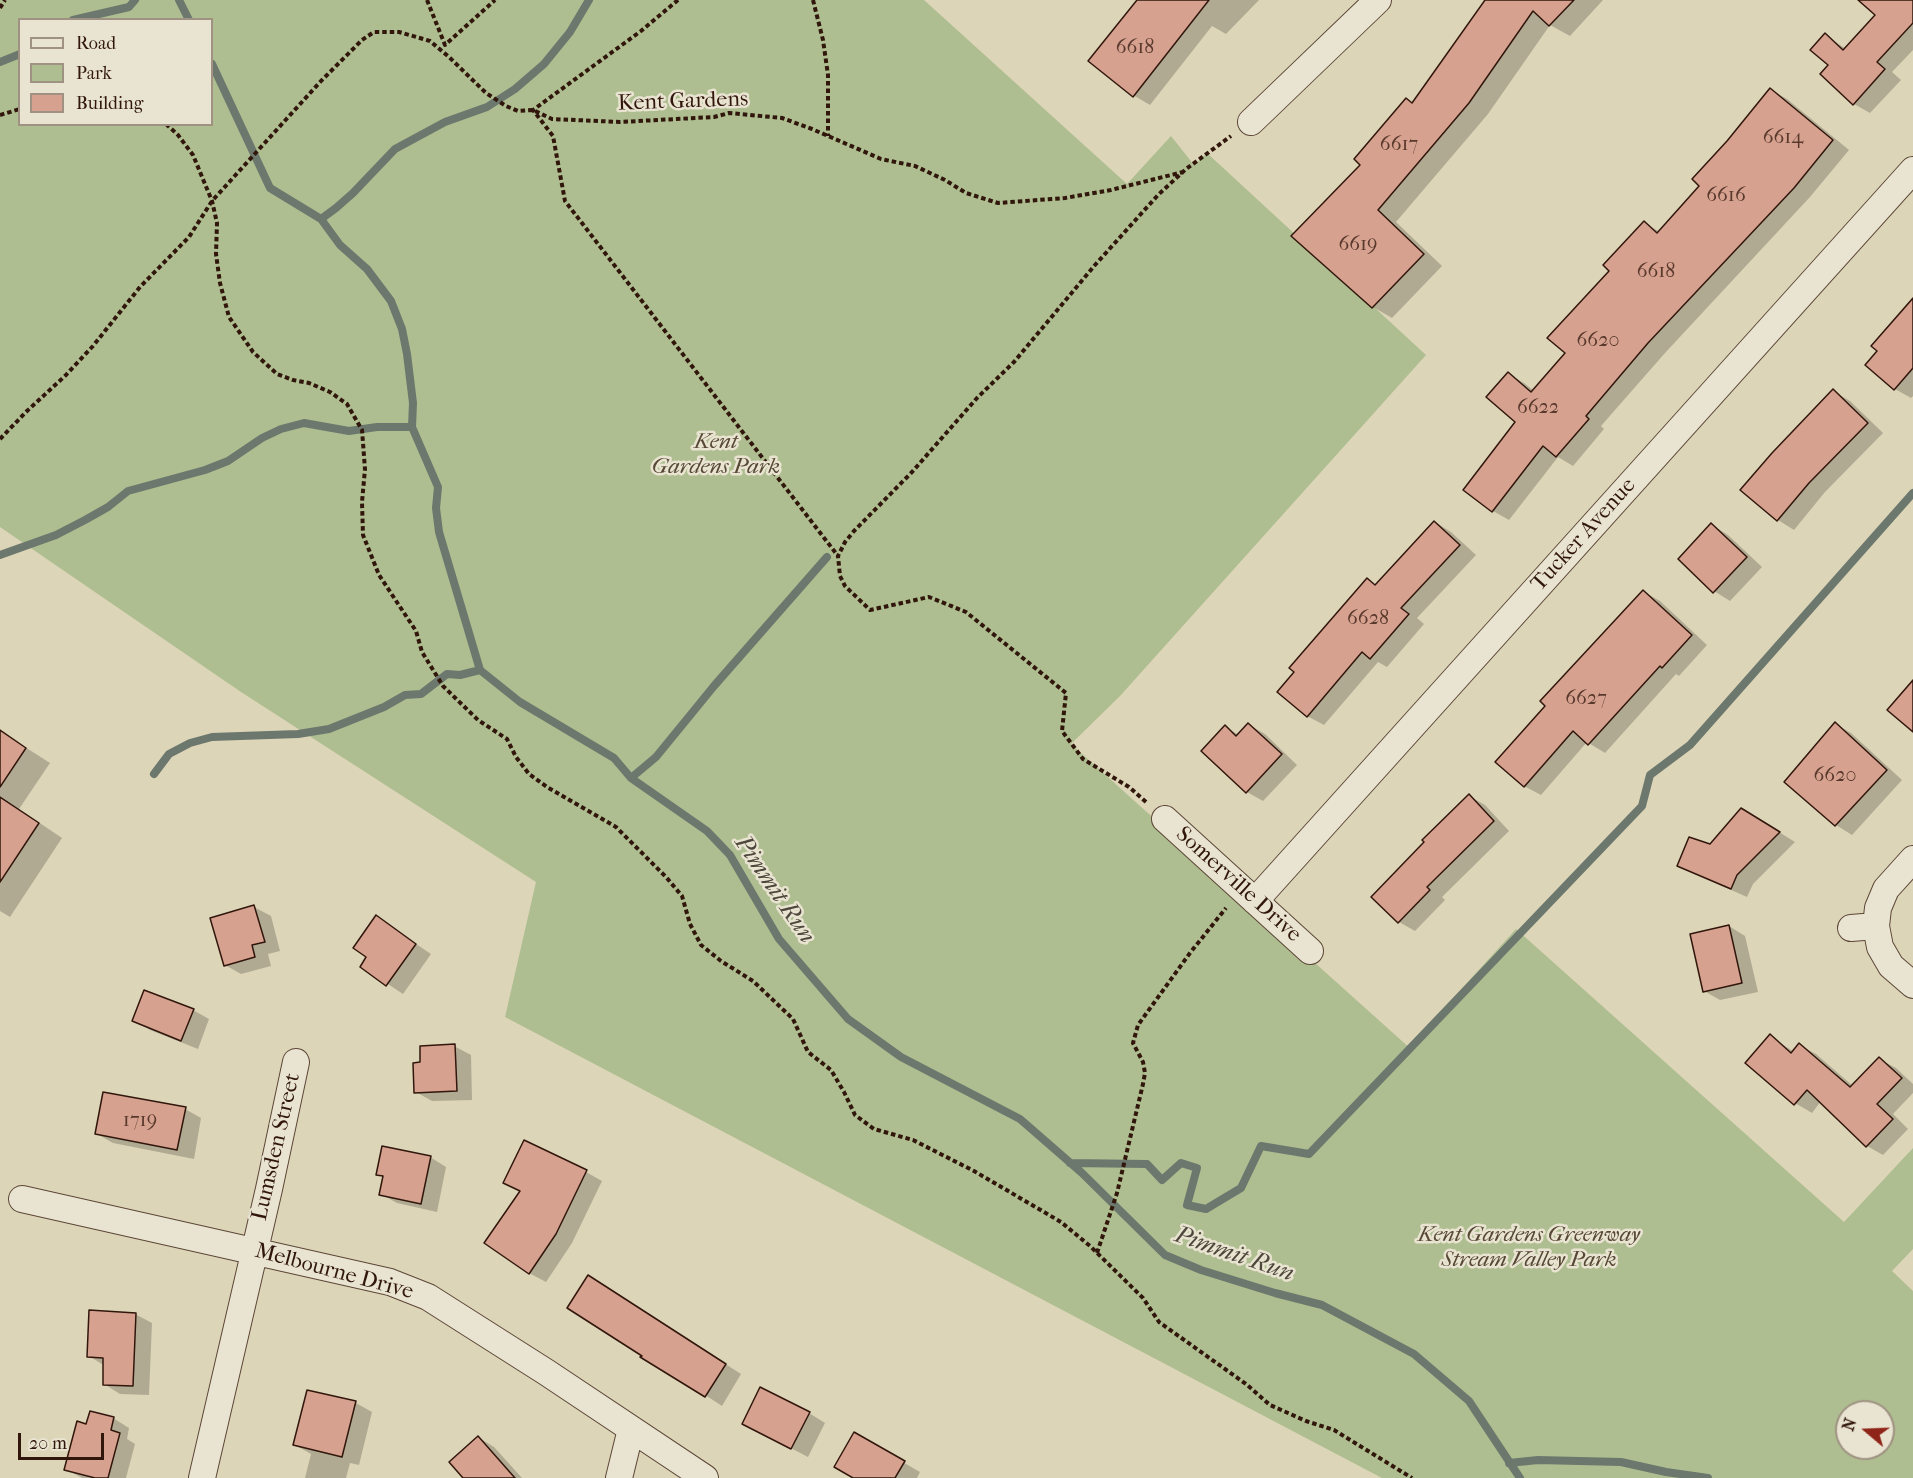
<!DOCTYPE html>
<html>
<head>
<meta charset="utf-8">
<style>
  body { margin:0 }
  #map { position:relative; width:1913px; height:1478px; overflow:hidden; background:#ddd5b8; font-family:"IM FELL French Canon",serif }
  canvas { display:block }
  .legend { position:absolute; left:18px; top:18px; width:195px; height:108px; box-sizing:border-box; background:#e9e4d1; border:2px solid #9f9282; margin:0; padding:8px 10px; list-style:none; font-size:18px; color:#31160c }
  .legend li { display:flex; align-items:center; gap:12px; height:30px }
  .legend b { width:30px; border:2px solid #9f9282 }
  .north { position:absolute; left:1835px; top:1400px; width:60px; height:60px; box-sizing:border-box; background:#e9e4d1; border:2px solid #9f9282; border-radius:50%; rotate:289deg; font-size:16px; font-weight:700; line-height:24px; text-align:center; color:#31160c }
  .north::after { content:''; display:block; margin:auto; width:21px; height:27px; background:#8f2418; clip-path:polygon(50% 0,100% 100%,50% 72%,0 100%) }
  .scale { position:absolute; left:18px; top:1433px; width:86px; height:27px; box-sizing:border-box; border:3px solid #31160c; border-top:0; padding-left:8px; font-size:18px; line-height:21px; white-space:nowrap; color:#31160c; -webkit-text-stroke:4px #e9e4d1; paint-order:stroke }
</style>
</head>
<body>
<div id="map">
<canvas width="1913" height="1478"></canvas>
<ul class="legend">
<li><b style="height:8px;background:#e9e4d1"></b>Road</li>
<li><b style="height:16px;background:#aebe90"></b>Park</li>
<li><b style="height:16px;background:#d6a28f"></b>Building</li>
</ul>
<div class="north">N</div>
<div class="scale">20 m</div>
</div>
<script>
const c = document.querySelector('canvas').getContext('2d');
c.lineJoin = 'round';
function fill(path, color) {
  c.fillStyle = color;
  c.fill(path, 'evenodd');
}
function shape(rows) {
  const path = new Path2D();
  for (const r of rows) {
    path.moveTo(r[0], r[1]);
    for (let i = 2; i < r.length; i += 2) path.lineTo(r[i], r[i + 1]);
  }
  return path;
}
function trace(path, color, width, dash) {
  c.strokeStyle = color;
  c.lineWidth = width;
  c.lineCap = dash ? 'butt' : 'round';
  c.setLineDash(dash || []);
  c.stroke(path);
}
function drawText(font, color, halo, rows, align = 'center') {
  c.font = font + ' "IM FELL French Canon",serif';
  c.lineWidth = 5;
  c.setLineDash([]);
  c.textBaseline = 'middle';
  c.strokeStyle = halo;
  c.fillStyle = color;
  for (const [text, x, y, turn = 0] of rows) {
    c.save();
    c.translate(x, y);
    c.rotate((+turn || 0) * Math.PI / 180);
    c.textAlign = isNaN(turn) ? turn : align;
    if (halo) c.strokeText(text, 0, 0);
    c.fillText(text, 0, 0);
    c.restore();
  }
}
fill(shape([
  [0,0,924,0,1127,184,1171,136,1194,165,1207,153,1426,355,1120,696,1071,744,1412,1050,1455,996,1516,929,1844,1222,1913,1148,1913,1249,1892,1271,1913,1291,1913,1478,1382,1478,505,1017,536,882,241,692,0,527],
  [20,20,212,20,212,124,20,124],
  [1847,1412,1883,1412,1883,1448,1847,1448]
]), '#aebe90');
fill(shape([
  [1160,0,1259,0,1226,34,1212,26,1150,105,1133,95],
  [1510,0,1603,0,1570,36,1550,25,1488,114,1396,222,1442,266,1392,318,1373,307,1363,165,1413,104],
  [1860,0,1913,0,1913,50,1892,72,1901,80,1870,113,1854,104,1830,65,1825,35,1846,49,1877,15],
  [1771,90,1787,99,1849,150,1810,197,1665,353,1601,426,1604,429,1573,466,1558,457,1509,520,1493,511,1465,490,1517,422,1508,374,1524,383,1534,391,1567,353,1611,271,1644,223,1660,232,1701,186,1728,142],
  [1913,300,1913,396,1911,398,1895,389,1879,351],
  [1833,391,1850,401,1883,433,1825,492,1794,530,1778,520,1742,490],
  [1435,522,1451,532,1476,555,1417,618,1424,624,1387,667,1378,662,1324,725,1307,716,1367,580,1377,586],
  [1712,525,1728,535,1762,567,1730,601,1714,591],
  [1644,592,1660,601,1707,645,1679,676,1676,674,1605,753,1587,742,1541,795,1524,786],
  [1835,724,1851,733,1902,780,1852,835,1836,825],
  [1249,725,1265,734,1297,765,1263,801,1247,792,1225,727,1239,735],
  [0,731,50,763,19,809,62,838,10,917,0,911],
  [1469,796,1485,805,1509,831,1442,897,1445,900,1415,931,1399,922,1373,897],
  [1758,819,1795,842,1753,884,1747,897,1695,874,1678,865],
  [254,907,271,916,280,951,268,954,271,966,241,974,225,965],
  [376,917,431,954,403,994,362,967,368,957],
  [1729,926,1745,936,1758,992,1720,1000,1704,991],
  [193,1010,209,1019,198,1049,150,1030,134,1020],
  [1770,1036,1794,1052,1799,1045,1816,1054,1853,1086,1879,1059,1896,1068,1913,1084,1913,1093,1893,1114,1908,1129,1883,1155,1867,1146,1821,1101,1812,1113,1795,1103],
  [454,1046,471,1055,472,1100,432,1101,416,1092],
  [185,1109,201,1118,194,1159,113,1143,97,1134],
  [430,1157,446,1167,437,1212,397,1203,381,1194,384,1178,378,1174],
  [586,1172,602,1181,572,1243,546,1282,529,1273,521,1192,505,1183],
  [604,1286,741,1374,722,1406,644,1355],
  [135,1314,152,1323,149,1395,120,1394,104,1384,105,1366,89,1356],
  [308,1391,356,1403,372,1412,359,1465,350,1463,346,1478,305,1478,311,1454,295,1445],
  [809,1413,825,1423,808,1457,760,1432],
  [113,1418,129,1428,127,1439,135,1444,126,1478,82,1478,66,1469,87,1426],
  [854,1434,920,1472,917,1478,855,1478],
  [478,1437,494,1447,522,1478,465,1478]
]), '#0003');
trace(shape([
  [179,0,189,20],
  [73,20,129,7,135,0],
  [0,62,20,54],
  [212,64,270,188,321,219,340,245,367,269,391,301,402,329,407,354,413,403,412,427,438,487,436,508,439,532,480,670,520,702,614,758,631,778,707,831,730,855,779,939,848,1019,901,1057,1020,1119,1082,1173,1165,1255,1201,1270,1275,1293,1322,1305,1414,1354,1469,1401,1520,1478],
  [321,219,336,208,353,193,395,149,445,122,487,107,515,89,544,64,570,32,589,0],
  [0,555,56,535,85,520,108,507,128,491,205,470,228,461,262,438,281,429,304,423,349,431,377,427,412,427],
  [154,774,169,754,190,743,212,737,298,734,329,729,384,707,405,695,421,694,447,674,460,675,480,670],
  [631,778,656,757,714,686,827,557],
  [1070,1163,1147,1164,1162,1180,1181,1163,1197,1168,1187,1205,1206,1209,1241,1188,1261,1146,1309,1154,1642,806,1650,775,1690,745,1913,493],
  [1509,1463,1538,1460,1621,1462,1666,1472,1708,1478]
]), '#6c786d', 8);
const building = shape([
  [1137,0,1209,0,1133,97,1088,61,1137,0],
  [1485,0,1574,0,1549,26,1533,11,1469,103,1378,210,1424,254,1372,308,1291,236,1360,165,1354,159,1406,98,1412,103,1485,0],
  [1858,0,1913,0,1913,23,1877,62,1885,69,1853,105,1820,74,1828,65,1810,50,1825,33,1843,50,1875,15,1858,0],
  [1770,88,1833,140,1794,188,1648,343,1586,416,1589,419,1556,457,1543,446,1492,512,1463,490,1515,422,1486,397,1508,372,1531,392,1565,353,1547,338,1609,271,1603,265,1644,221,1657,233,1699,186,1692,179,1727,141,1770,88],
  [1913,298,1913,368,1894,390,1865,365,1877,351,1871,346,1913,298],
  [1833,389,1868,423,1809,483,1777,521,1740,490,1772,453,1833,389],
  [1434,521,1460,545,1401,608,1409,614,1370,659,1362,652,1307,717,1277,692,1294,672,1289,668,1367,578,1375,585,1434,521],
  [1711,523,1747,557,1713,593,1678,559,1711,523],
  [1643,590,1692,635,1662,668,1660,666,1588,745,1573,731,1524,787,1495,762,1545,706,1540,701,1643,590],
  [1913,680,1913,732,1887,710,1913,680],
  [1835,722,1887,770,1835,826,1784,782,1835,722],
  [1248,723,1282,754,1246,793,1201,751,1225,725,1236,736,1248,723],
  [0,730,26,748,0,787,0,730],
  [1469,794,1494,821,1427,887,1430,890,1398,923,1371,897,1424,842,1422,840,1469,794],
  [0,797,39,823,0,882,0,797],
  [1741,808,1780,832,1737,875,1731,889,1677,866,1689,837,1710,844,1741,808],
  [254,905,265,942,252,945,255,957,224,966,210,918,254,905],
  [376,915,416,944,386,986,360,967,366,957,353,948,376,915],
  [1729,925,1742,983,1703,992,1690,934,1729,925],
  [144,990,194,1009,181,1041,132,1021,144,990],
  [1770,1034,1791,1053,1799,1043,1850,1087,1879,1057,1902,1078,1877,1104,1893,1119,1866,1147,1807,1090,1794,1105,1745,1063,1770,1034],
  [455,1044,457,1091,414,1093,413,1063,420,1062,420,1046,455,1044],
  [103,1092,186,1107,177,1150,95,1134,103,1092],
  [524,1140,587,1170,556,1234,529,1274,484,1243,520,1191,503,1183,524,1140],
  [382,1146,431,1156,421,1204,379,1195,383,1176,376,1175,382,1146],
  [588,1275,726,1364,705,1397,640,1357,642,1356,567,1308,588,1275],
  [89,1310,136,1313,133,1386,103,1385,103,1358,87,1357,89,1310],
  [760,1387,810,1412,791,1449,742,1424,760,1387],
  [307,1390,356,1401,342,1457,293,1445,307,1390],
  [90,1411,114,1417,111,1430,120,1433,108,1478,95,1478,64,1470,77,1421,86,1424,90,1411],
  [854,1432,905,1461,895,1478,853,1478,834,1467,854,1432],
  [478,1436,515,1478,463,1478,449,1462,478,1436]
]);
fill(building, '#d6a28f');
trace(building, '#31160c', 1.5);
const street = shape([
  [1251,122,1378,0],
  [1165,819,1310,951],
  [1913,859,1886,889,1878,908,1876,926,1880,947,1891,966,1913,985],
  [1255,901,1913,170],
  [1851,928,1876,926],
  [22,1199,390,1282,428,1297,546,1372,705,1478],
  [202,1478,269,1189,296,1062],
  [619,1478,631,1429]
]);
trace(street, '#5c4637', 28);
trace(shape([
  [427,0,445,45,495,0],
  [678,0,641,31,533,110,553,136,565,201,838,556],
  [813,0,823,40,828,75,828,136],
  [0,8,5,0],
  [0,115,20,109],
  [166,124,178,135,193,155,212,201,217,223,216,254,220,283,229,317,253,352,277,374,293,380,309,383,330,392,347,404,362,430,365,469,362,502,363,535,379,575,416,631,422,652,443,686,478,720,507,739,516,757,529,774,547,787,616,827,666,877,682,896,690,924,701,945,721,961,753,981,793,1019,808,1052,831,1070,844,1092,855,1115,874,1129,913,1140,974,1171,1061,1222,1090,1246,1143,1298,1159,1322,1246,1384,1270,1405,1306,1421,1334,1430,1412,1478],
  [0,439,27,411,66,375,93,346,140,287,189,237,212,201,321,81,362,40,374,32,399,32,430,41,449,57,486,93,506,106,518,111,533,110,552,119,620,122,714,117,729,113,782,118,812,129,881,159,915,166,945,180,966,193,998,203,1065,198,1111,190,1183,172],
  [1146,802,1129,787,1083,759,1062,731,1066,693,966,612,929,597,870,610,845,586,840,576,838,556,845,542,854,531,912,472,977,398,1014,362,1095,265,1158,195,1186,169,1231,136],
  [1097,1253,1117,1193,1143,1084,1145,1073,1143,1062,1133,1043,1138,1025,1190,953,1226,908]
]), '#31160c', 4, [4.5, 3]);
trace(street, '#e9e4d1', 26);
drawText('20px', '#5a392d', null, [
  ["6618",1135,48],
  ["6614",1783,138],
  ["6617",1399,145],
  ["6616",1726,196],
  ["6619",1358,245],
  ["6618",1656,272],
  ["6620",1598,341],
  ["6622",1538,408],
  ["6628",1368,619],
  ["6627",1586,699],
  ["6620",1835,776],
  ["1719",140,1121]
]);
drawText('22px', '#31160c', '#e9e4d1', [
  ["Kent Gardens",683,102,-2],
  ["Tucker Avenue",1584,535,-48],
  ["Somerville Drive",1238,885,42],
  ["Lumsden Street",277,1147,-77],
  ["Melbourne Drive",334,1272,15]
]);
drawText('italic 22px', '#564834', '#e9e4d1', [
  ["Kent",716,443],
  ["Gardens Park",716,468],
  ["Kent Gardens Greenway",1529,1236],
  ["Stream Valley Park",1529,1261]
]);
drawText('italic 24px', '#4e473c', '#e9e4d1', [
  ["Pimmit Run",774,890,56],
  ["Pimmit Run",1234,1255,19]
]);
</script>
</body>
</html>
